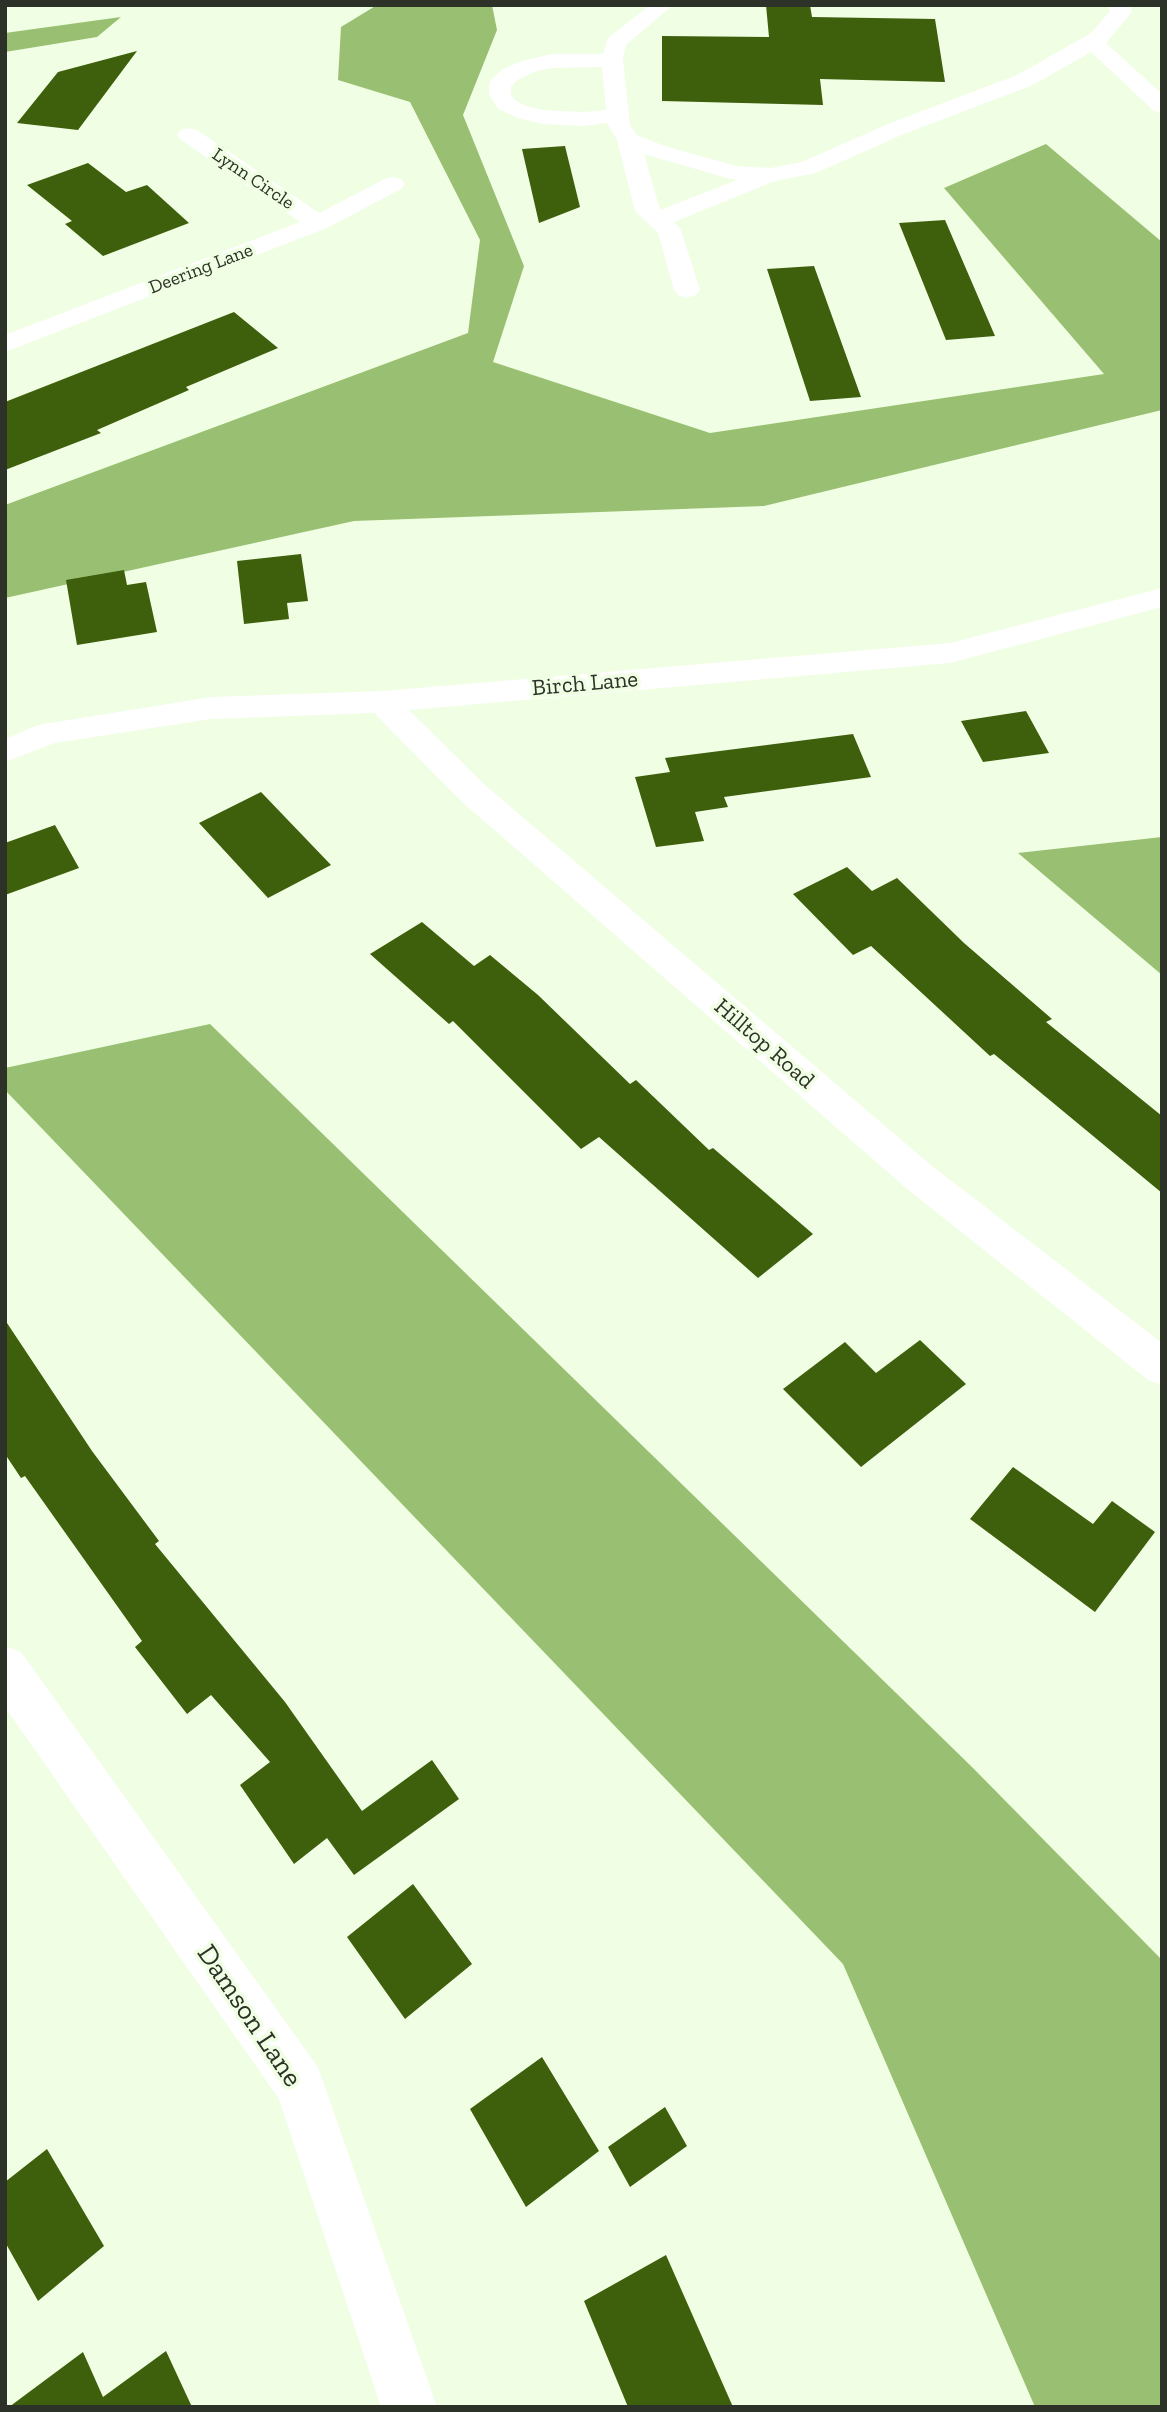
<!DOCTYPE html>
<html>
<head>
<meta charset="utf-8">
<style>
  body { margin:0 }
  #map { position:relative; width:1167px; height:2412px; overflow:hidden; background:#f0fee3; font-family:"Zilla Slab",serif }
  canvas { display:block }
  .frame { position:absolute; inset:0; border:7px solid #2c3227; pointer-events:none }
</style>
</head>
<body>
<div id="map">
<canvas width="1167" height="2412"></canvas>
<div class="frame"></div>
</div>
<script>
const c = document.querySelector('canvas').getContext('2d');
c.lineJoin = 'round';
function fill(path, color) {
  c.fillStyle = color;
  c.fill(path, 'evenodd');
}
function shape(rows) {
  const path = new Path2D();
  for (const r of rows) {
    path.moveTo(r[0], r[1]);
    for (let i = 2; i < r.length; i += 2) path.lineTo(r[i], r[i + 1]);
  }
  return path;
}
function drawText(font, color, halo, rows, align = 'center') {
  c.font = font + ' "Zilla Slab",serif';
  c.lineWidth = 7;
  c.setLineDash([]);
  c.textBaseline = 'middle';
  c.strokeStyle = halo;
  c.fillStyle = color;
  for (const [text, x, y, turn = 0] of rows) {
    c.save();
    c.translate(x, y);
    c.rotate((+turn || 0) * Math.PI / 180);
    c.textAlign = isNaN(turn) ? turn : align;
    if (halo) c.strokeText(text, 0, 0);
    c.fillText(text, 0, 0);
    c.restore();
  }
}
fill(shape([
  [377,5,492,5,497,30,463,115,524,266,493,362,710,433,1104,374,944,188,1046,144,1162,242,1162,410,764,506,354,521,5,598,5,505,468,333,480,240,410,102,338,80,341,27],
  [121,17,97,37,5,52,5,33],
  [1162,837,1162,975,1018,853],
  [210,1024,973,1768,1162,1960,1162,2407,1035,2407,843,1964,5,1090,5,1068]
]), '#99c072');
fill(shape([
  [766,5,810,5,812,17,935,19,945,82,820,79,823,105,662,101,662,36,769,37],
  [137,51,78,130,17,123,58,72],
  [565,146,580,207,539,223,522,149],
  [88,163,126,192,147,185,189,223,103,256,65,224,72,221,27,185],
  [945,220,995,336,946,340,899,223],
  [814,266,861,397,810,401,767,269],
  [234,312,278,348,186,387,189,390,97,430,101,433,5,470,5,402],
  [301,554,308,601,287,603,289,619,244,624,237,561],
  [124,570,127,585,146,582,157,632,77,645,66,580],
  [1026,711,1049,753,983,762,961,721],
  [853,734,871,777,724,797,728,807,695,812,704,841,656,847,635,777,670,772,665,758],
  [261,792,331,865,268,898,199,823],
  [55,825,79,868,5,895,5,843],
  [847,867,872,891,897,878,964,943,1052,1019,1046,1022,1162,1116,1162,1193,994,1054,990,1056,871,946,853,955,793,894],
  [422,922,474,966,490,955,538,995,630,1084,636,1080,709,1150,713,1148,813,1234,758,1278,599,1137,581,1149,453,1021,449,1024,370,954],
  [5,1320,92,1451,159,1541,155,1544,285,1702,362,1811,432,1760,459,1799,354,1875,327,1838,294,1864,240,1785,270,1762,211,1695,187,1714,135,1647,142,1641,25,1476,21,1478,5,1454],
  [920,1340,966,1384,861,1467,783,1389,845,1342,876,1373],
  [1013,1467,1093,1524,1112,1501,1155,1532,1095,1612,970,1519],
  [413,1884,472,1964,405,2019,347,1937],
  [542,2057,599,2151,526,2207,470,2109],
  [665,2107,687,2146,630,2187,608,2147],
  [47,2149,104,2246,38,2301,5,2242,5,2182],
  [666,2255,733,2407,628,2407,584,2301],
  [166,2351,192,2407,9,2407,83,2352,103,2397]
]), '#3e5f0c');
fill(shape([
  [650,5,673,5,626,45,623,60,630,125,637,135,665,146,736,166,771,168,802,162,888,124,1017,75,1091,33,1110,11,1108,5,1130,5,1132,12,1106,43,1162,94,1162,113,1154,111,1091,52,1033,85,904,134,816,173,775,181,674,222,681,230,700,290,696,295,687,298,678,295,674,290,658,233,635,211,617,140,607,123,583,126,543,124,518,118,498,109,489,94,489,84,492,79,503,69,522,61,552,54,603,54,608,38,650,5],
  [602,67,606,110,583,112,543,110,526,106,515,100,511,94,511,86,519,79,537,71,552,68,602,67],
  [644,154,727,178,737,180,660,210,644,154],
  [189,128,197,130,319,213,385,179,393,177,401,179,405,184,401,189,327,228,5,352,5,335,300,222,181,140,177,135,181,130,189,128],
  [1162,588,1162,607,950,663,409,710,485,785,932,1166,1162,1343,1162,1385,1148,1380,906,1188,461,801,374,713,211,719,55,743,5,762,5,739,38,725,211,697,382,691,950,643,1162,588],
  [5,1646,21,1652,318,2067,437,2407,381,2407,279,2099,5,1707,5,1646]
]), '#fff');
drawText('19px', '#2c3227', '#f0fee3', [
  ["Lynn Circle",253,179,34],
  ["Deering Lane",201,269,-21]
]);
drawText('23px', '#2c3227', '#f0fee3', [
  ["Birch Lane",585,684,-5],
  ["Hilltop Road",764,1044,41]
]);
drawText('28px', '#2c3227', '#f0fee3', [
  ["Damson Lane",249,2016,56]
]);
</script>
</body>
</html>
